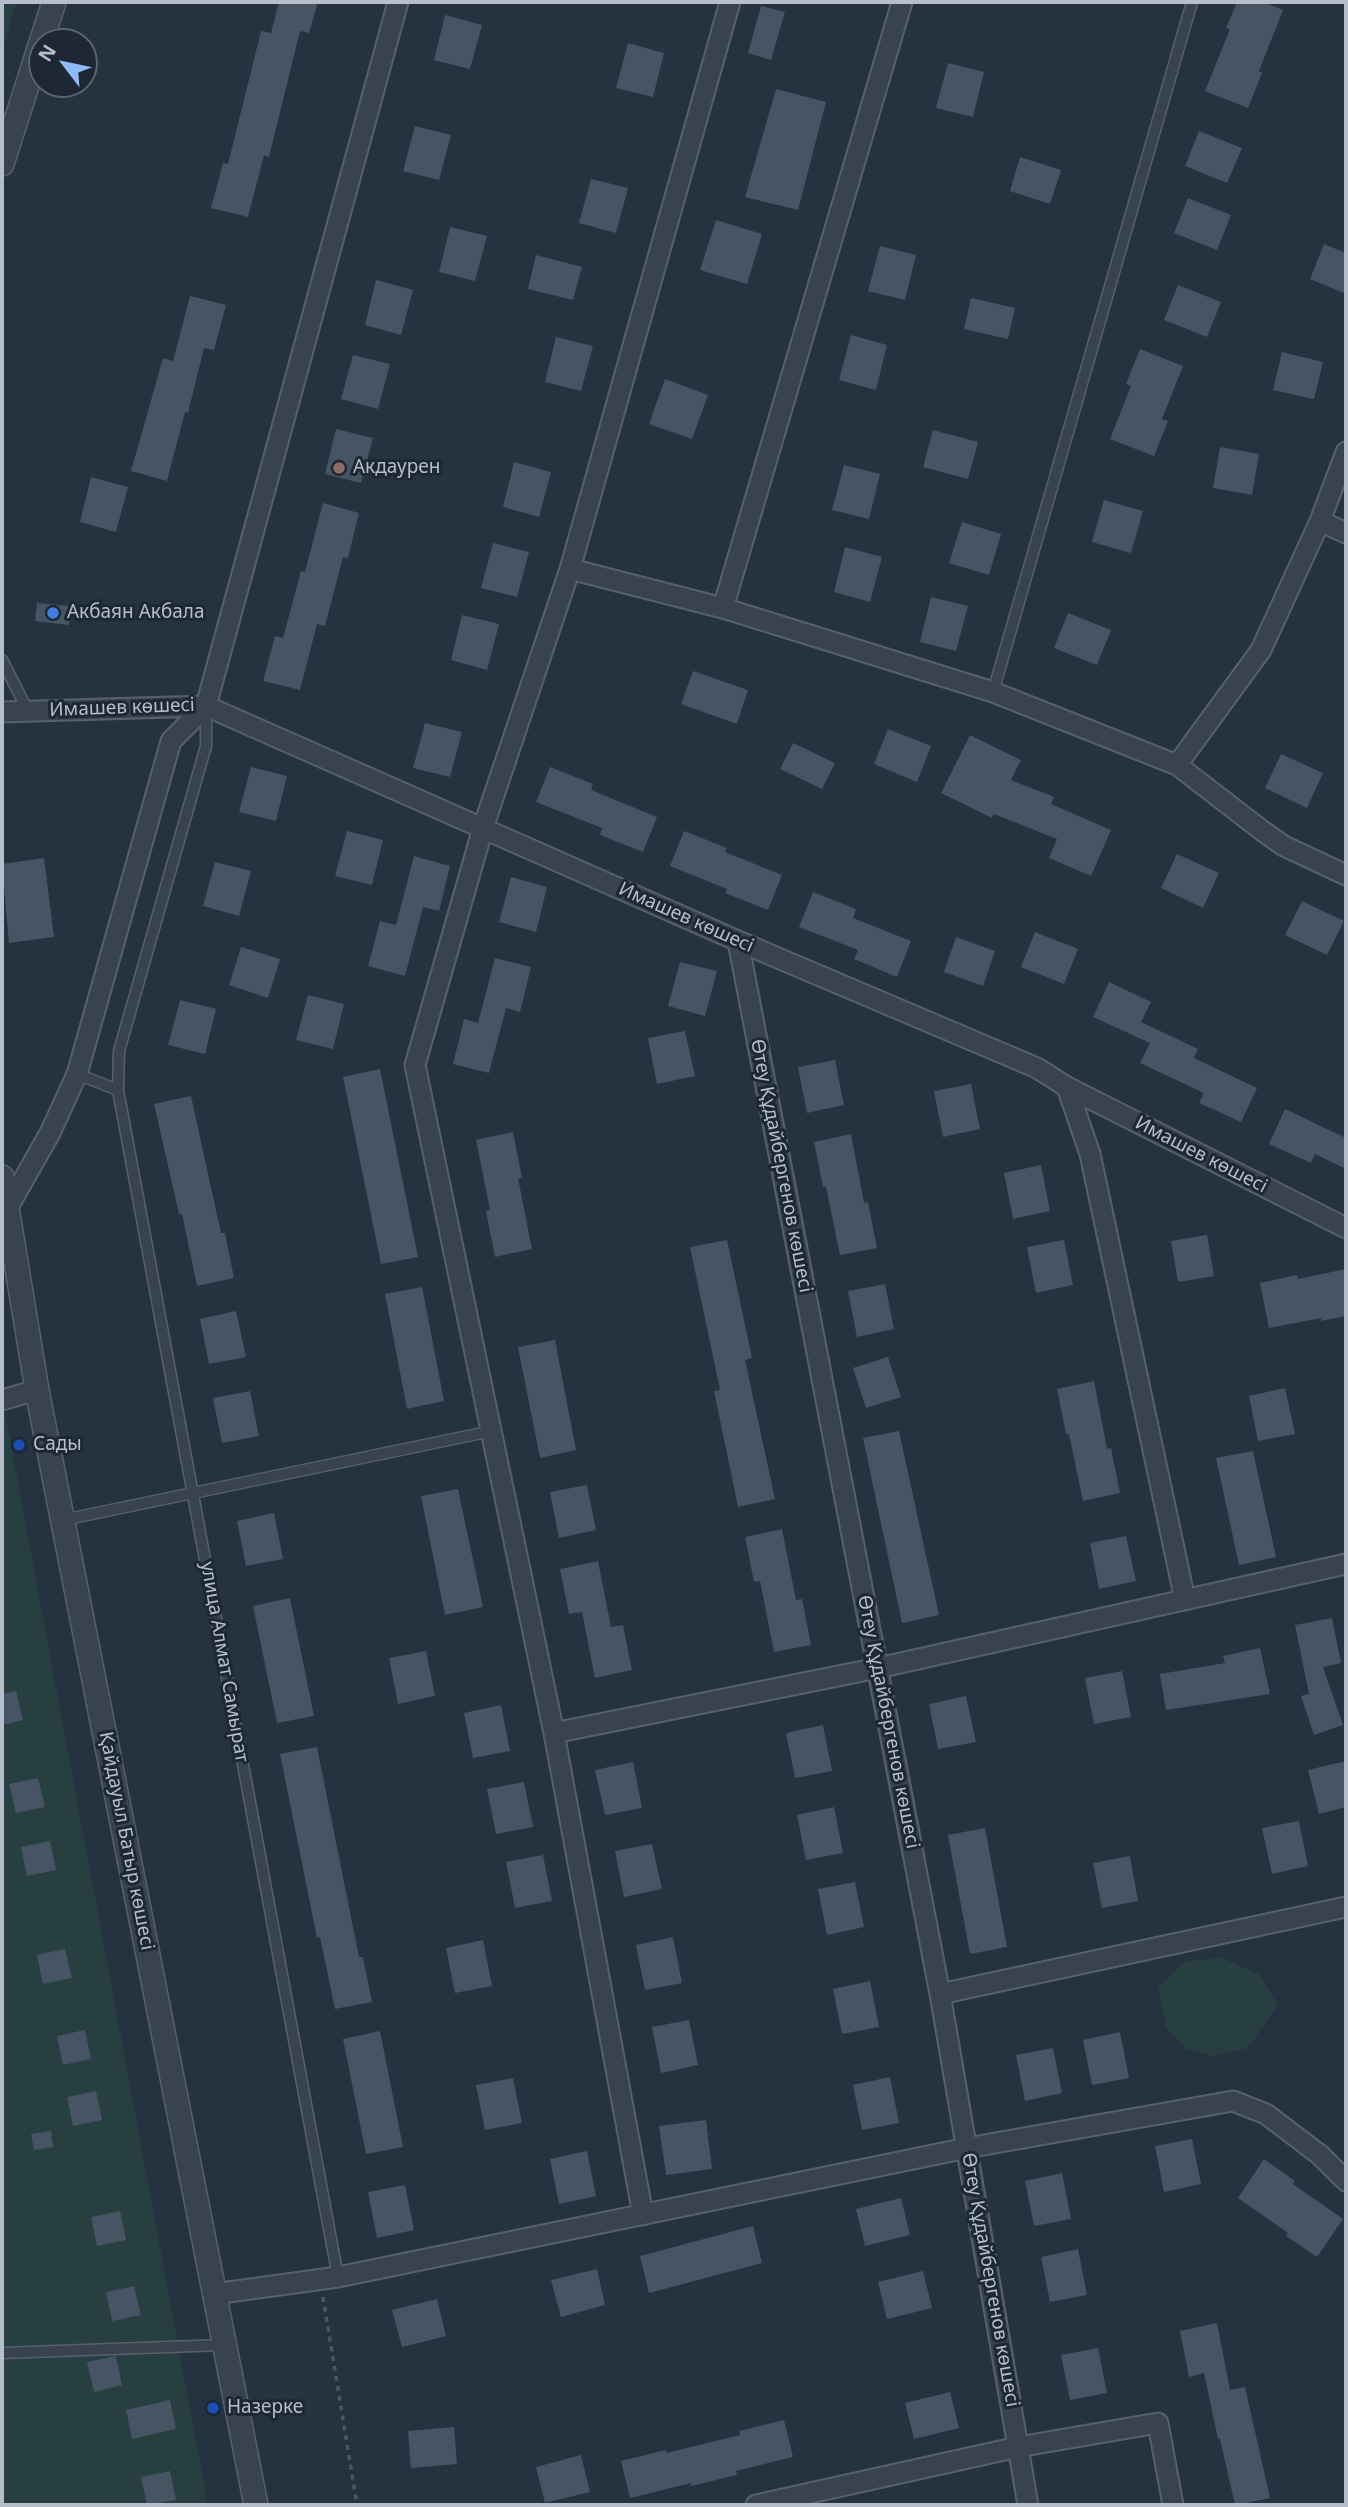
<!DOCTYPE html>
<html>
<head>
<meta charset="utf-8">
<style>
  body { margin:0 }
  #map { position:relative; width:1348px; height:2507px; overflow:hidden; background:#25323f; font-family:"Noto Sans",sans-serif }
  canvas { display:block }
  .frame { position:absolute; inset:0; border:4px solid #b5beca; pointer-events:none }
  .north { position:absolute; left:28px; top:28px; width:70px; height:70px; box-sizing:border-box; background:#1e2834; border:2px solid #5a6470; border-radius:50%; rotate:302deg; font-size:19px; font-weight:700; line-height:28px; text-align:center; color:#b5beca }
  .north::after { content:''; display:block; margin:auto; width:24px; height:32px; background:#8cbbf8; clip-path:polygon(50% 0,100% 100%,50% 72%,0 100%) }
</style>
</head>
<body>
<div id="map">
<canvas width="1348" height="2507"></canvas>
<div class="frame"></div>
<div class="north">N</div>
</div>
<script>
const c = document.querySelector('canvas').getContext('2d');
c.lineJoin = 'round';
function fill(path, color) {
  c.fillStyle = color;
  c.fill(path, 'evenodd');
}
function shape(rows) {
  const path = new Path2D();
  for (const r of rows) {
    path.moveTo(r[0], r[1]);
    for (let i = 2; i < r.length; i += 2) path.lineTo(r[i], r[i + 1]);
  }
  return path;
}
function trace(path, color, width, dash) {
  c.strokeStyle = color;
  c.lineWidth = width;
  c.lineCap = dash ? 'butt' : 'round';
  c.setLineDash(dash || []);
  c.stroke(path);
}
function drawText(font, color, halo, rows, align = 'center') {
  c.font = font + ' "Noto Sans",sans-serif';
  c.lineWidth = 6;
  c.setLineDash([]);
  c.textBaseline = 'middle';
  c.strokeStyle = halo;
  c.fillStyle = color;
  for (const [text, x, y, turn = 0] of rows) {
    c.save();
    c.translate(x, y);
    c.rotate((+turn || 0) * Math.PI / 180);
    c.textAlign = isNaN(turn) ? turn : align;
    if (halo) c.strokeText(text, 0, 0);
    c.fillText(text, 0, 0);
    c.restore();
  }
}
fill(shape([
  [2,2,16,2,2,55],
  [2,1395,4,1407,208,2505,2,2505],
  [1223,1958,1260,1975,1278,2005,1248,2048,1213,2056,1186,2049,1166,2027,1158,1988,1185,1961]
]), '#273f40');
fill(shape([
  [279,2,318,2,309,33,300,31,269,157,264,155,248,217,211,208,223,163,228,164,261,31,271,33],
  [1237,2,1263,2,1283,10,1259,71,1262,73,1248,108,1205,91,1230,29,1226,28],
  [761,6,785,12,771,60,748,53],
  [445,15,482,25,470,69,434,60],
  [628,43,664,53,653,97,616,88],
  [948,63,984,72,973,117,936,108],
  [776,89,826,102,798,210,745,197],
  [415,126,451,135,439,180,403,171],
  [1199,131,1242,148,1227,183,1185,166],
  [1020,157,1061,170,1050,204,1010,191],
  [591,179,628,188,616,233,579,223],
  [1188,198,1231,215,1217,250,1174,233],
  [716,220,762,234,747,284,700,270],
  [450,227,487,236,475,281,439,272],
  [1324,244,1346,253,1346,294,1310,279],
  [880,246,916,255,905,300,868,291],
  [536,255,582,267,573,300,528,289],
  [376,280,413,290,401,335,365,325],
  [1178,285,1221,302,1207,337,1164,320],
  [190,296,226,305,214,350,204,348,188,413,185,412,167,481,131,471,163,358,173,361],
  [971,298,1015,308,1008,339,964,329],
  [851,335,887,345,876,390,839,380],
  [556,337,593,346,581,391,545,382],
  [1140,349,1183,366,1162,419,1168,421,1154,456,1110,439,1131,386,1126,384],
  [1282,352,1323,362,1314,399,1273,390],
  [353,355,390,364,378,409,341,399],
  [665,379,708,395,692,439,649,424],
  [336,429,373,438,361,483,325,474],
  [933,430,978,442,968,479,923,467],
  [1220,447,1259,454,1252,495,1213,488],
  [514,462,551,472,539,517,503,507],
  [844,465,880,474,869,519,832,510],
  [91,477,128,487,116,532,80,522],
  [1104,500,1143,511,1131,553,1092,542],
  [323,503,359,513,348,558,343,557,325,626,317,624,300,690,263,681,275,636,283,638,301,571,305,572],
  [962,522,1001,534,989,575,949,563],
  [493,543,529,552,517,597,481,588],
  [845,547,882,557,870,602,834,592],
  [931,597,968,606,956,651,920,642],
  [37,603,70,606,69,625,35,621],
  [1068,613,1111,630,1097,665,1054,648],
  [462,615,499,624,487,670,451,660],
  [693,671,748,690,737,724,681,704],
  [425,723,462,732,450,777,413,768],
  [888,729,931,746,917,782,874,764],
  [970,735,1021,760,1011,780,1054,797,1051,804,1111,830,1091,876,1049,858,1057,839,994,814,992,818,941,793],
  [793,743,835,763,822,789,780,769],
  [1281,754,1323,773,1307,808,1265,788],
  [251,767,287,776,276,821,239,812],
  [550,767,593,784,591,790,657,817,643,852,600,835,602,828,536,802],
  [347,831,383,840,372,885,335,876],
  [684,831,727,848,725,852,782,875,768,910,725,893,727,889,670,866],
  [1177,854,1219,873,1203,908,1161,888],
  [414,856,450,866,439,911,423,907,405,976,368,966,380,921,396,925],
  [44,858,54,937,9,943,2,864],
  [215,862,251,871,239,916,203,906],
  [511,877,547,887,536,932,499,922],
  [813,892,856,909,853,918,911,941,897,977,854,959,858,950,799,927],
  [1302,901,1344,921,1327,955,1285,935],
  [1035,932,1078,949,1064,984,1021,967],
  [956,937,995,951,983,986,944,972],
  [241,947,280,959,268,998,229,985],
  [495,958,531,967,520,1012,506,1008,489,1073,453,1064,464,1019,478,1023],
  [680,962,717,971,705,1016,668,1006],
  [1109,982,1151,1002,1141,1022,1198,1049,1194,1058,1257,1088,1241,1122,1199,1103,1204,1093,1140,1063,1150,1043,1093,1017],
  [308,995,344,1004,333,1049,296,1040],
  [180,1000,216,1009,205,1054,168,1045],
  [685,1031,695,1076,657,1084,648,1038],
  [835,1060,844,1105,807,1113,798,1067],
  [380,1069,418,1257,381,1264,343,1077],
  [971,1084,980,1129,943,1137,934,1091],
  [191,1096,221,1233,225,1233,234,1278,197,1286,182,1214,179,1214,154,1104],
  [1285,1109,1346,1138,1346,1169,1315,1154,1311,1163,1269,1144],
  [513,1132,522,1178,518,1178,532,1249,495,1257,486,1211,490,1210,476,1140],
  [851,1134,864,1203,868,1202,877,1248,840,1255,826,1187,823,1187,814,1142],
  [1041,1165,1050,1211,1013,1219,1004,1173],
  [1207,1235,1214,1276,1178,1282,1171,1241],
  [727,1240,752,1358,745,1360,775,1499,738,1507,714,1391,720,1390,690,1247],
  [1064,1240,1073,1285,1036,1293,1027,1247],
  [1346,1269,1346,1316,1321,1321,1321,1318,1269,1328,1260,1283,1297,1275,1298,1279],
  [885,1284,894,1329,857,1337,848,1291],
  [422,1287,444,1401,407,1409,385,1294],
  [236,1311,246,1357,209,1364,200,1319],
  [555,1340,576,1450,540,1458,518,1347],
  [888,1357,901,1397,866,1408,853,1368],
  [1094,1381,1107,1449,1111,1448,1120,1493,1083,1501,1069,1434,1066,1434,1057,1389],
  [1285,1388,1295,1434,1258,1441,1249,1396],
  [250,1391,259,1436,222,1443,213,1398],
  [899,1431,939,1615,902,1623,863,1438],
  [1253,1451,1276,1557,1239,1565,1216,1458],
  [587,1485,596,1530,559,1538,550,1492],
  [458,1489,483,1607,445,1615,421,1496],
  [274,1513,283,1559,246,1566,237,1521],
  [782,1529,796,1600,802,1599,811,1645,774,1652,760,1581,754,1582,745,1537],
  [1126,1536,1136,1581,1099,1589,1090,1543],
  [598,1561,611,1627,623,1625,632,1670,595,1678,582,1612,569,1614,560,1569],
  [290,1598,314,1716,277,1723,253,1606],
  [1332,1618,1341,1663,1323,1667,1343,1725,1314,1735,1301,1696,1309,1694,1295,1625],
  [1260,1648,1270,1694,1166,1710,1160,1674,1225,1663,1223,1656],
  [426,1651,435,1696,398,1704,389,1658],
  [1122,1671,1131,1717,1094,1724,1085,1678],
  [16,1691,23,1720,2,1725,2,1694],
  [966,1696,976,1742,938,1749,929,1704],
  [501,1705,510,1751,473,1758,464,1713],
  [823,1725,832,1771,795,1778,786,1733],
  [317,1747,359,1957,363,1957,372,2002,335,2009,320,1937,317,1938,280,1754],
  [1346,1761,1346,1807,1319,1814,1308,1770],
  [633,1762,642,1808,605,1815,595,1770],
  [38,1778,45,1807,16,1813,9,1784],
  [524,1782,533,1827,496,1834,487,1789],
  [834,1807,843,1853,806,1860,797,1815],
  [1299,1821,1308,1866,1272,1874,1262,1828],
  [985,1828,1007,1947,970,1954,948,1835],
  [50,1841,56,1870,27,1876,21,1847],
  [652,1844,662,1889,624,1897,615,1851],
  [543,1855,552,1901,515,1908,506,1862],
  [1130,1856,1138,1901,1102,1908,1093,1863],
  [855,1882,864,1927,827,1935,818,1889],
  [673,1937,682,1983,645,1990,636,1945],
  [483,1940,492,1986,455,1993,446,1948],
  [65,1949,72,1978,43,1984,37,1955],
  [870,1981,879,2027,842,2034,833,1989],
  [689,2020,698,2065,661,2073,652,2027],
  [85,2030,91,2059,63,2065,57,2036],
  [380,2031,403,2147,366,2154,343,2039],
  [1120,2032,1129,2078,1092,2085,1083,2040],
  [1053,2048,1062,2093,1025,2101,1016,2055],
  [890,2077,899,2123,862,2130,853,2085],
  [513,2078,522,2123,485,2130,476,2085],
  [96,2091,102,2120,73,2126,67,2097],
  [706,2120,712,2169,666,2175,659,2126],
  [51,2131,53,2147,34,2150,31,2134],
  [1192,2139,1201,2184,1164,2192,1155,2146],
  [587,2151,596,2196,559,2204,550,2159],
  [1264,2159,1295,2181,1293,2184,1343,2219,1317,2257,1286,2236,1288,2233,1238,2198],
  [1062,2173,1071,2219,1034,2226,1025,2181],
  [405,2185,414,2230,377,2238,368,2192],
  [901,2198,910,2235,865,2246,856,2209],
  [120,2211,126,2240,97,2246,91,2217],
  [753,2226,762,2263,649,2293,640,2256],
  [1078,2249,1087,2295,1050,2302,1041,2257],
  [597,2269,605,2305,561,2317,551,2280],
  [923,2271,932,2308,887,2319,878,2282],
  [134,2286,141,2315,112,2321,106,2292],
  [437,2299,446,2336,402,2347,392,2310],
  [1217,2323,1230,2390,1245,2387,1270,2498,1235,2505,1220,2439,1218,2439,1204,2373,1189,2377,1180,2331],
  [1098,2348,1107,2393,1070,2400,1061,2355],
  [116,2356,122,2385,94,2392,87,2362],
  [950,2392,959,2428,914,2439,905,2403],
  [170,2400,176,2429,132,2439,126,2410],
  [784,2420,793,2457,736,2471,737,2475,691,2486,691,2483,630,2498,621,2461,666,2450,666,2453,740,2435,739,2431],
  [454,2427,457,2464,411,2468,408,2431],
  [581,2455,590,2492,545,2503,536,2467],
  [170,2471,176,2500,147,2505,141,2477]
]), '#465463');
const service = shape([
  [2,660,28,711],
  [993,692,1192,2],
  [77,1074,118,1090,338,2277],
  [118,1090,119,1051,206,746,206,707],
  [63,1520,492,1431],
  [2,2353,223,2345]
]);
const minor = shape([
  [1320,521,1346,533],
  [570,569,723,608,902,2],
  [723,608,993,692,1177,765,1264,832,1284,846,1346,875],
  [2,712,206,706,738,941,1037,1068,1067,1087,1346,1228],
  [1177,765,1261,650,1320,521,1346,452],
  [738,941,940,1994,1028,2505],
  [1067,1087,1090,1154,1185,1600],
  [8,1207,50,1133,77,1074,171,741,206,706,398,2],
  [2,1400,37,1390],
  [554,1733,878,1668,1346,1564],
  [940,1994,1346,1907],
  [643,2215,554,1733,415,1065,483,828,570,569,730,2],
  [214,2294,338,2277,967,2148,1233,2101,1266,2114,1320,2155,1346,2181],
  [756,2505,1018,2447,1158,2423,1173,2505]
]);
const tertiary = shape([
  [2,164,54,2],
  [2,1177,37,1390,256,2505]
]);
trace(service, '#57616d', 13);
trace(minor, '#57616d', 23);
trace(tertiary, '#57616d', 26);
trace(shape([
  [323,2297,357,2505]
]), '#455c5d', 3.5, [5, 5]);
trace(service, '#39434f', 10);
trace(minor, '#39434f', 19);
trace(tertiary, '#39434f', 23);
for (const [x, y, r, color] of [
  [339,468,7,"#8d6e63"],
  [53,613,7,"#3f7fe0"],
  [19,1445,7,"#1a4fb4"],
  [213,2408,7,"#1a4fb4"]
]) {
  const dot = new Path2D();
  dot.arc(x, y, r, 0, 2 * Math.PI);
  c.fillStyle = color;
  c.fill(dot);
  trace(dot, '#1e2834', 2.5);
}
drawText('19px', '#b5beca', '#1e2834', [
  ["Акдаурен",353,468],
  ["Акбаян Акбала",67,613],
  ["Сады",33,1445],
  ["Назерке",227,2408]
], 'left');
drawText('19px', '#b5beca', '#1e2834', [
  ["Имашев көшесі",122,708,-2],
  ["Имашев көшесі",686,918,24],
  ["Имашев көшесі",1201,1155,27],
  ["Өтеу Құдайбергенов көшесі",781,1166,79],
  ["улица Алмат Самырат",224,1662,80],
  ["Өтеу Құдайбергенов көшесі",888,1722,79],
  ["Қайдауыл Батыр көшесі",126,1841,79],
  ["Өтеу Құдайбергенов көшесі",990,2280,80]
]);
</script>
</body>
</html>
